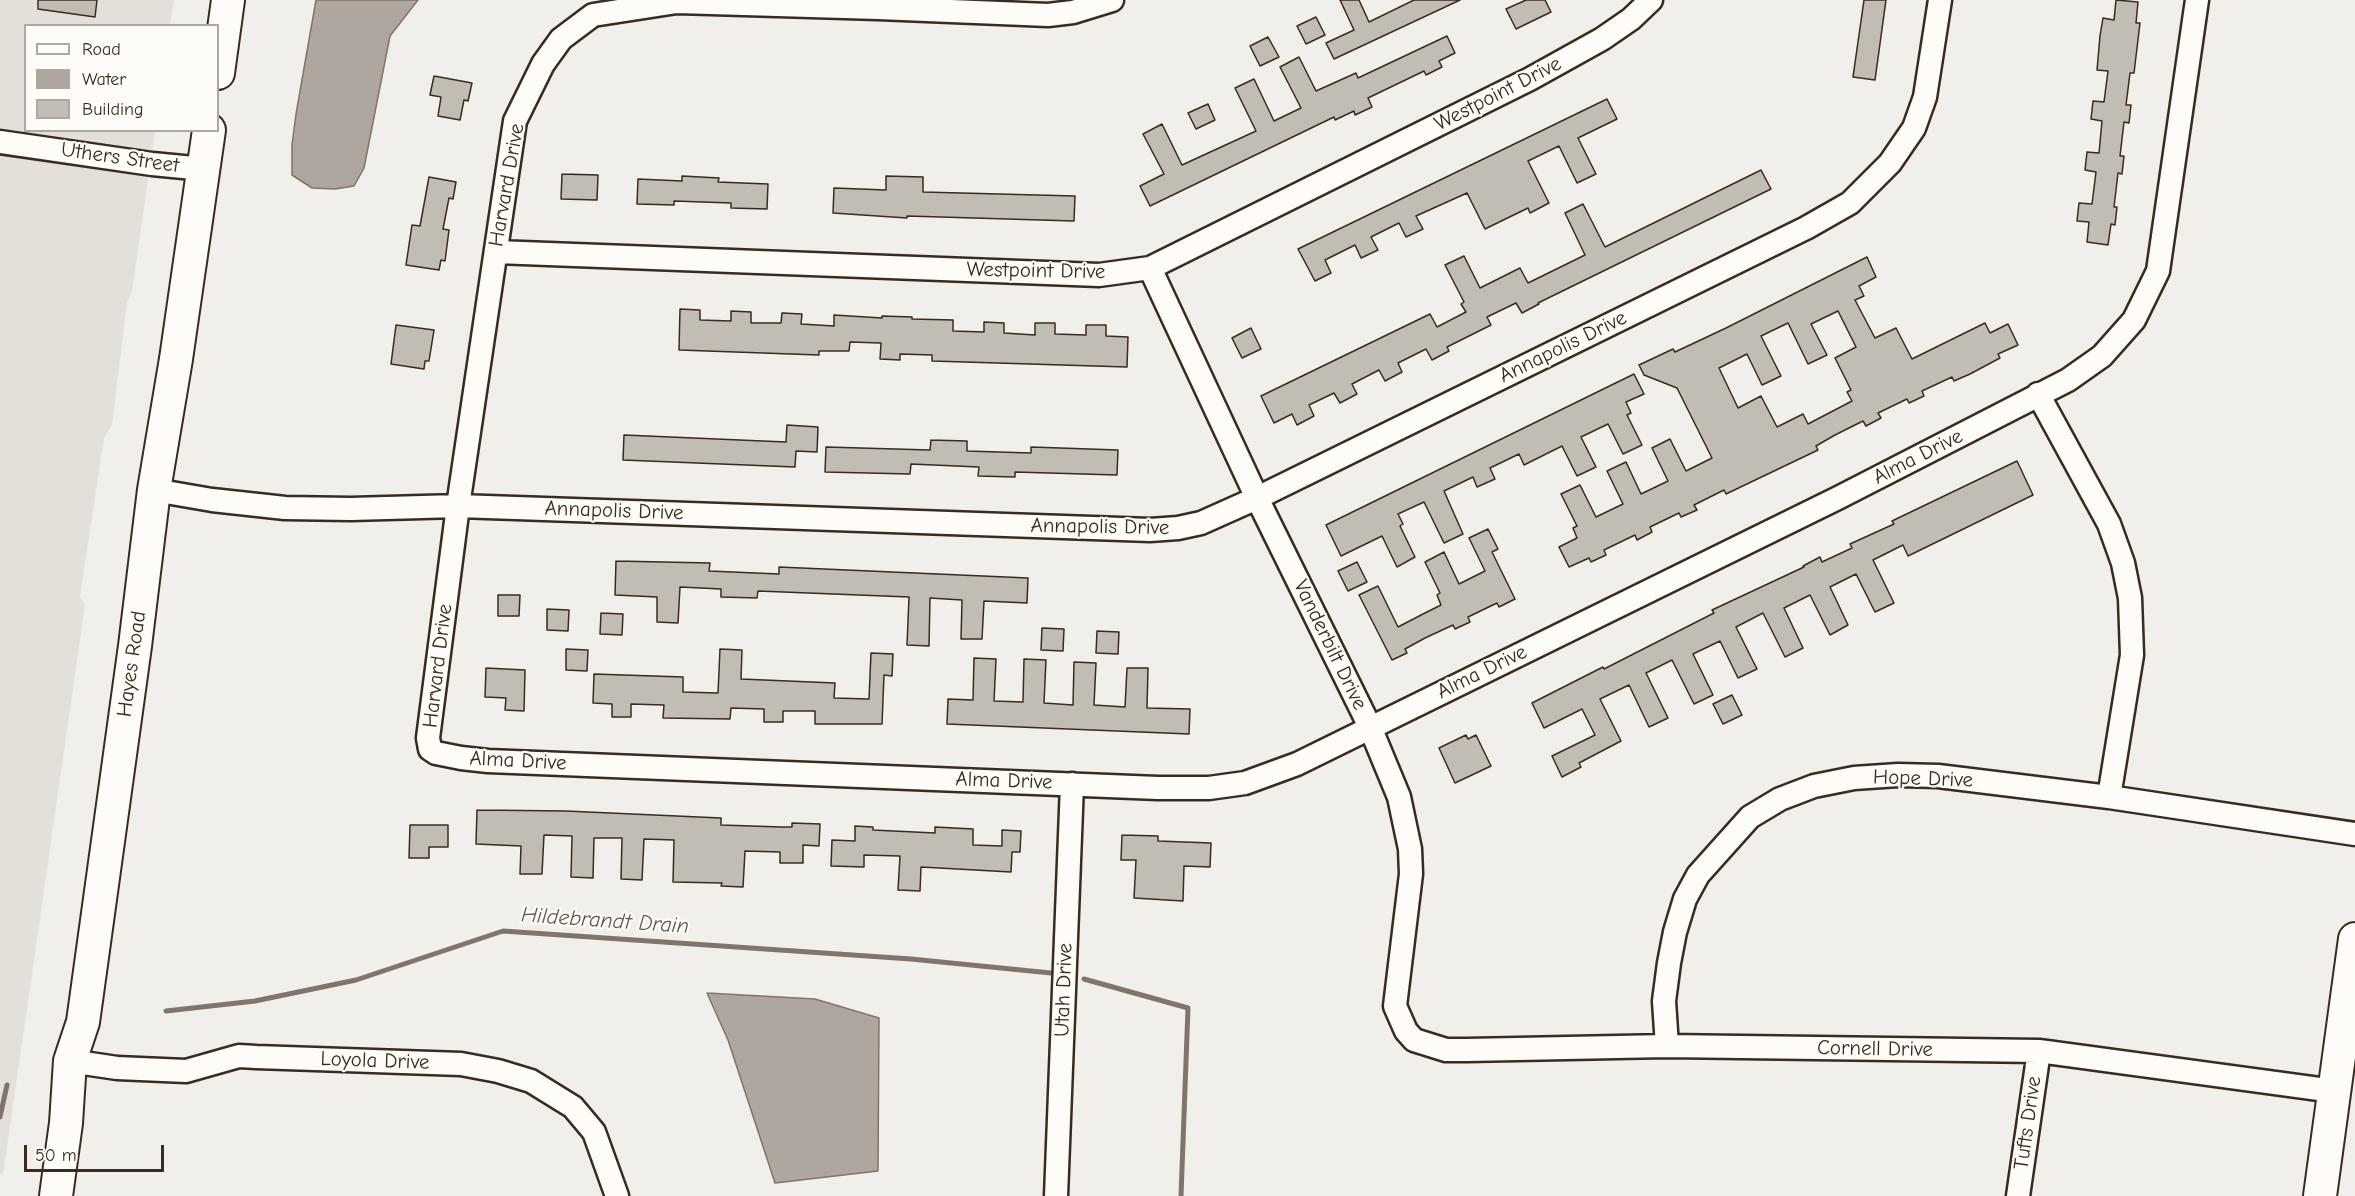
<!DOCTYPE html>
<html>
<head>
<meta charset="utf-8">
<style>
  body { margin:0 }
  #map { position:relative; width:2355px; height:1196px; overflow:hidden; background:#f1efea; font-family:"Comic Neue",sans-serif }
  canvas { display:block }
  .legend { position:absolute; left:24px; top:24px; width:195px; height:108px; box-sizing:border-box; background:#fdfcf7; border:2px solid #afa8a0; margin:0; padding:8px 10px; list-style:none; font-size:18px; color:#3b2a1e }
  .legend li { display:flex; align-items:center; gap:12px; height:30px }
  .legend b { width:30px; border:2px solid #afa8a0 }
  .scale { position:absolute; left:24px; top:1145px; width:140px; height:27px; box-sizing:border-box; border:3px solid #3b2a1e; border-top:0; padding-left:8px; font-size:18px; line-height:21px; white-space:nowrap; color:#3b2a1e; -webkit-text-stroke:4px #fdfcf7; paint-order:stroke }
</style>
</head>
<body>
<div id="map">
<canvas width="2355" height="1196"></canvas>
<ul class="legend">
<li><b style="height:8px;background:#fdfcf7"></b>Road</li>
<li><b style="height:16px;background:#aea69f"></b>Water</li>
<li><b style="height:16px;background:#c1bcb4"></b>Building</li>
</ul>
<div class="scale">50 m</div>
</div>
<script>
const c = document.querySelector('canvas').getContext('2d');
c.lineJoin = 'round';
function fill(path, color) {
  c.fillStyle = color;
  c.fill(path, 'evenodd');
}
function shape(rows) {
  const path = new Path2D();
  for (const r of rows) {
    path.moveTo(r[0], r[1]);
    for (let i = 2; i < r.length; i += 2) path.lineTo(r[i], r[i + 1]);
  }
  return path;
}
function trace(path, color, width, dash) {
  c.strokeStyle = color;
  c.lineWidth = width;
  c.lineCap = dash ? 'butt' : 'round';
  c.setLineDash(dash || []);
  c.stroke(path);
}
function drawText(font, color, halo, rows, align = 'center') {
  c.font = font + ' "Comic Neue",sans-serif';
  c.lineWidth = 4.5;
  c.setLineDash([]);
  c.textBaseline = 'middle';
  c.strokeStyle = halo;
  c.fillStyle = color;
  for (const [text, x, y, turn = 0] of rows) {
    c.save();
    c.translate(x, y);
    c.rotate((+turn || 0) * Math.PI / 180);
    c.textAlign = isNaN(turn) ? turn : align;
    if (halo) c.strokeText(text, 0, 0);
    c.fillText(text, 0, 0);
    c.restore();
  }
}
fill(shape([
  [0,0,174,0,170,25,26,26,26,130,155,131,132,291,127,303,112,425,104,438,80,596,85,605,3,1175,0,1174]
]), '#e3e0da');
const water = shape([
  [316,0,418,0,390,36,364,168,354,186,335,189,312,188,292,175,292,145,296,114,316,0],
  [707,993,815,999,879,1018,878,1171,775,1183,728,1040,707,993]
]);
fill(water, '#aea69f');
trace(water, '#80746b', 1.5);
trace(shape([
  [1084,979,1188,1008,1181,1196],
  [166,1011,255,1001,356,980,503,931,911,959,1051,973],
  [0,1117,7,1085]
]), '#80746b', 5);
const building = shape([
  [38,0,97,0,95,17,38,9,38,0],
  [1340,0,1359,0,1369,22,1414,0,1460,0,1334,59,1326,43,1354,30,1340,0],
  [1526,0,1545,0,1551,12,1516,29,1506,9,1526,0],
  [1864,0,1886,0,1875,80,1853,77,1864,0],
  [2116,0,2138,2,2136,23,2140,23,2134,73,2130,73,2126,105,2131,105,2129,123,2124,122,2120,156,2124,156,2122,174,2118,173,2114,207,2117,207,2115,225,2111,224,2108,245,2087,242,2089,222,2077,221,2079,203,2092,204,2096,172,2085,170,2087,152,2099,153,2102,121,2091,119,2093,101,2104,102,2108,71,2097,70,2100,36,2103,18,2114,20,2116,0],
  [1316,17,1325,35,1306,44,1297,26,1316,17],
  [1447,36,1455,53,1439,61,1442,67,1426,75,1424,71,1368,98,1372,107,1355,115,1354,111,1335,120,1334,117,1150,206,1140,186,1164,174,1143,134,1162,124,1182,165,1256,131,1235,88,1254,79,1274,121,1301,108,1280,67,1299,57,1316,91,1356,73,1358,78,1447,36],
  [1268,37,1279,57,1260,66,1250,46,1268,37],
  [434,76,472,83,468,101,464,100,460,120,438,116,441,97,430,95,434,76],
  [1607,99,1617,119,1578,138,1596,174,1577,183,1559,146,1528,161,1549,203,1530,213,1528,208,1485,229,1467,193,1416,216,1423,229,1406,237,1399,223,1371,237,1378,250,1361,258,1355,245,1325,260,1331,273,1315,281,1298,249,1607,99],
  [1208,104,1215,120,1196,129,1188,113,1208,104],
  [1761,170,1771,189,1538,303,1539,304,1522,313,1516,303,1487,317,1491,325,1447,347,1449,351,1432,360,1426,349,1398,363,1402,372,1385,381,1379,370,1352,384,1357,394,1340,403,1334,393,1309,405,1314,416,1297,425,1292,414,1274,423,1261,396,1430,314,1437,327,1466,312,1461,304,1464,302,1445,265,1464,256,1480,288,1520,268,1528,283,1585,255,1565,213,1583,204,1605,247,1761,170],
  [562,174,598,175,597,200,561,199,562,174],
  [682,176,719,178,718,182,768,184,767,209,731,208,731,203,674,201,674,205,637,204,638,179,682,181,682,176],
  [886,176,923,177,923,192,1075,196,1074,221,907,216,907,218,833,213,834,188,886,190,886,176],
  [429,177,456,182,453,199,449,198,443,229,449,230,445,261,441,260,439,270,406,265,412,225,420,226,429,177],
  [1867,257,1876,277,1859,286,1864,296,1855,300,1875,338,1896,328,1912,359,1985,323,1990,333,2008,324,2018,345,1998,354,2000,358,1970,374,1954,381,1952,377,1922,391,1924,396,1909,403,1907,399,1878,413,1881,418,1866,426,1863,421,1835,435,1816,446,1818,450,1726,494,1724,490,1694,505,1697,510,1681,517,1679,513,1650,527,1652,532,1637,540,1635,535,1604,550,1606,555,1591,562,1589,558,1569,567,1559,547,1577,538,1573,528,1577,526,1561,494,1580,485,1596,517,1623,504,1607,471,1626,462,1641,494,1668,481,1652,448,1670,439,1686,471,1712,458,1677,388,1644,375,1639,365,1673,349,1675,352,1726,328,1867,257],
  [1838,311,1856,347,1835,358,1851,390,1847,392,1852,401,1808,424,1803,414,1777,427,1761,396,1738,408,1719,368,1747,354,1762,385,1781,376,1761,336,1788,323,1808,364,1827,355,1811,324,1838,311],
  [680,309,700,310,700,320,731,321,731,311,751,312,751,323,781,323,782,313,802,314,801,324,834,326,834,315,882,318,882,316,912,317,912,319,953,320,953,331,984,332,984,322,1004,323,1004,333,1035,335,1035,323,1055,323,1055,334,1086,335,1086,325,1106,325,1106,336,1128,337,1127,367,932,361,932,355,900,354,900,360,880,359,881,343,850,342,849,351,819,351,819,355,679,350,680,309],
  [396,325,434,330,429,361,425,361,424,369,391,364,396,325],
  [1251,328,1261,349,1242,358,1232,338,1251,328],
  [1634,374,1644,394,1626,402,1631,413,1627,415,1642,445,1623,454,1608,424,1581,437,1596,467,1577,476,1562,446,1524,465,1519,454,1490,468,1495,479,1477,487,1473,477,1444,491,1463,534,1444,543,1424,502,1398,514,1403,524,1400,526,1415,557,1397,567,1382,536,1341,556,1326,525,1634,374],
  [787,425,818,427,817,452,796,451,795,467,623,460,624,435,786,442,787,425],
  [931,440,967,441,967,451,1031,453,1031,447,1118,450,1117,475,1015,472,1015,477,978,476,979,467,911,464,910,474,825,472,826,447,930,450,931,440],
  [2017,461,2033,495,1908,556,1903,545,1873,560,1894,603,1875,612,1856,574,1830,587,1848,625,1830,635,1810,595,1784,608,1803,648,1785,657,1763,613,1736,627,1757,669,1738,678,1720,641,1693,654,1713,695,1694,704,1672,660,1646,673,1668,718,1649,727,1629,685,1600,699,1621,741,1579,763,1581,767,1562,777,1552,756,1595,735,1582,709,1544,728,1532,703,1603,667,1604,669,1714,613,1712,610,1804,567,1803,566,1820,557,1822,562,1852,548,1850,544,1894,524,1892,521,2017,461],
  [1488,529,1498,549,1492,552,1515,599,1499,607,1497,603,1468,617,1470,622,1455,629,1453,625,1425,638,1405,649,1407,653,1392,660,1359,595,1378,586,1398,627,1423,614,1441,605,1437,595,1440,593,1425,562,1444,552,1459,584,1485,571,1469,538,1488,529],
  [616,561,710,563,709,571,779,574,779,567,1028,578,1027,603,984,601,982,639,961,639,962,600,930,598,929,646,907,645,909,597,758,591,757,598,721,597,721,589,680,587,678,623,657,622,657,597,615,595,616,561],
  [1357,562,1367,582,1348,591,1338,571,1357,562],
  [498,595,520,595,519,616,498,616,498,595],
  [547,609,569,610,568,631,547,630,547,609],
  [601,613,623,614,622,635,600,634,601,613],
  [1042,628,1064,629,1063,651,1041,650,1042,628],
  [1097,631,1119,632,1118,654,1096,653,1097,631],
  [566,649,588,650,587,671,566,670,566,649],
  [720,649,742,650,741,679,835,683,834,698,869,699,871,653,893,654,892,676,884,675,882,724,815,724,815,711,783,711,783,722,764,722,764,709,731,708,730,719,663,718,664,705,631,704,631,717,612,717,612,704,593,703,594,674,683,677,683,692,718,693,720,649],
  [974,658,996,659,994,701,1023,702,1024,659,1046,660,1044,703,1073,705,1074,662,1096,663,1094,705,1125,707,1127,668,1148,668,1147,708,1190,709,1189,734,947,724,948,699,973,700,974,658],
  [486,668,525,670,524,711,505,710,506,698,485,697,486,668],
  [1732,695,1742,715,1723,724,1713,704,1732,695],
  [1466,735,1468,739,1476,735,1491,766,1455,783,1439,748,1466,735],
  [477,810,566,811,721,818,721,825,781,827,792,827,792,823,820,824,819,846,803,845,803,863,780,863,780,852,745,851,743,887,721,886,722,883,673,882,674,840,644,839,642,880,621,879,622,838,594,838,593,878,571,877,572,836,544,835,542,874,520,874,521,846,476,844,477,810],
  [410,825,448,825,448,847,429,847,429,858,409,858,410,825],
  [855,826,873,827,873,830,935,833,935,827,973,829,973,845,1002,846,1002,830,1021,831,1020,852,1012,852,1011,872,921,867,920,891,898,890,900,856,864,855,864,867,831,866,832,840,855,841,855,826],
  [1122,835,1158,836,1158,841,1211,843,1210,867,1184,866,1183,901,1134,898,1136,860,1121,860,1122,835]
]);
fill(building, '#c1bcb4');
trace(building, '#3b2a1e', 1.5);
const street = shape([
  [1112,0,1073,12,1048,15,878,8,677,2,593,15,561,39,543,64,515,121,458,506,428,738,430,749,436,753,461,758,488,761,1158,788,1209,788,1245,783,1297,764,1838,498,2068,380,2102,356,2134,320,2158,271,2197,0],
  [0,142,152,164,204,169],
  [496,252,1099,275,1150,268,1530,79,1602,39,1631,19,1651,0],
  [1150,268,1257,498,1370,727,1399,797,1410,849,1411,874,1395,1006,1406,1031,1414,1040,1446,1050,1467,1050,1667,1046,2039,1051,2334,1091],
  [2038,394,2109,524,2123,563,2130,598,2132,655,2109,797],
  [154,490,212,500,285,508,351,509,458,506,1150,530,1178,528,1201,523,1257,498,1806,228,1850,203,1890,163,1914,128,1925,97,1940,0],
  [1667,1046,1664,1001,1669,963,1675,932,1685,899,1698,875,1750,817,1780,799,1814,786,1854,778,1898,775,1938,776,2109,797,2355,834],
  [70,1061,117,1068,186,1071,239,1056,256,1057,461,1064,498,1071,531,1081,573,1107,594,1132,617,1196],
  [1056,1196,1072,784],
  [2018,1196,2039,1051]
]);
const secondary = shape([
  [218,73,228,0],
  [56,1196,66,1123,70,1061,83,1022,135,646,154,490,176,359,209,130],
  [2320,1196,2355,939]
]);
trace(street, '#3b2a1e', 27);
trace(secondary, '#3b2a1e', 36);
trace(street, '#fdfcf7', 22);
trace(secondary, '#fdfcf7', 32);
drawText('21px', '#3b2a1e', '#fdfcf7', [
  ["Westpoint Drive",1498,94,-27],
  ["Uthers Street",120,158,8],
  ["Harvard Drive",507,185,-80],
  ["Westpoint Drive",1036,271,1],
  ["Annapolis Drive",1563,347,-26],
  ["Alma Drive",1918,457,-27],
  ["Annapolis Drive",614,511,2],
  ["Annapolis Drive",1100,527,1],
  ["Vanderbilt Drive",1330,645,64],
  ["Hayes Road",132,664,-82],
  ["Harvard Drive",438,666,-83],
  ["Alma Drive",1482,672,-26],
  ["Alma Drive",518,761,3],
  ["Hope Drive",1923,779,2],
  ["Alma Drive",1004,781,2],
  ["Utah Drive",1064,990,-88],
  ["Cornell Drive",1875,1049,1],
  ["Loyola Drive",375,1061,2],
  ["Tufts Drive",2028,1123,-82]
]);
drawText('italic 22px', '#63554b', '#fdfcf7', [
  ["Hildebrandt Drain",605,921,4]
]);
</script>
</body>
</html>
